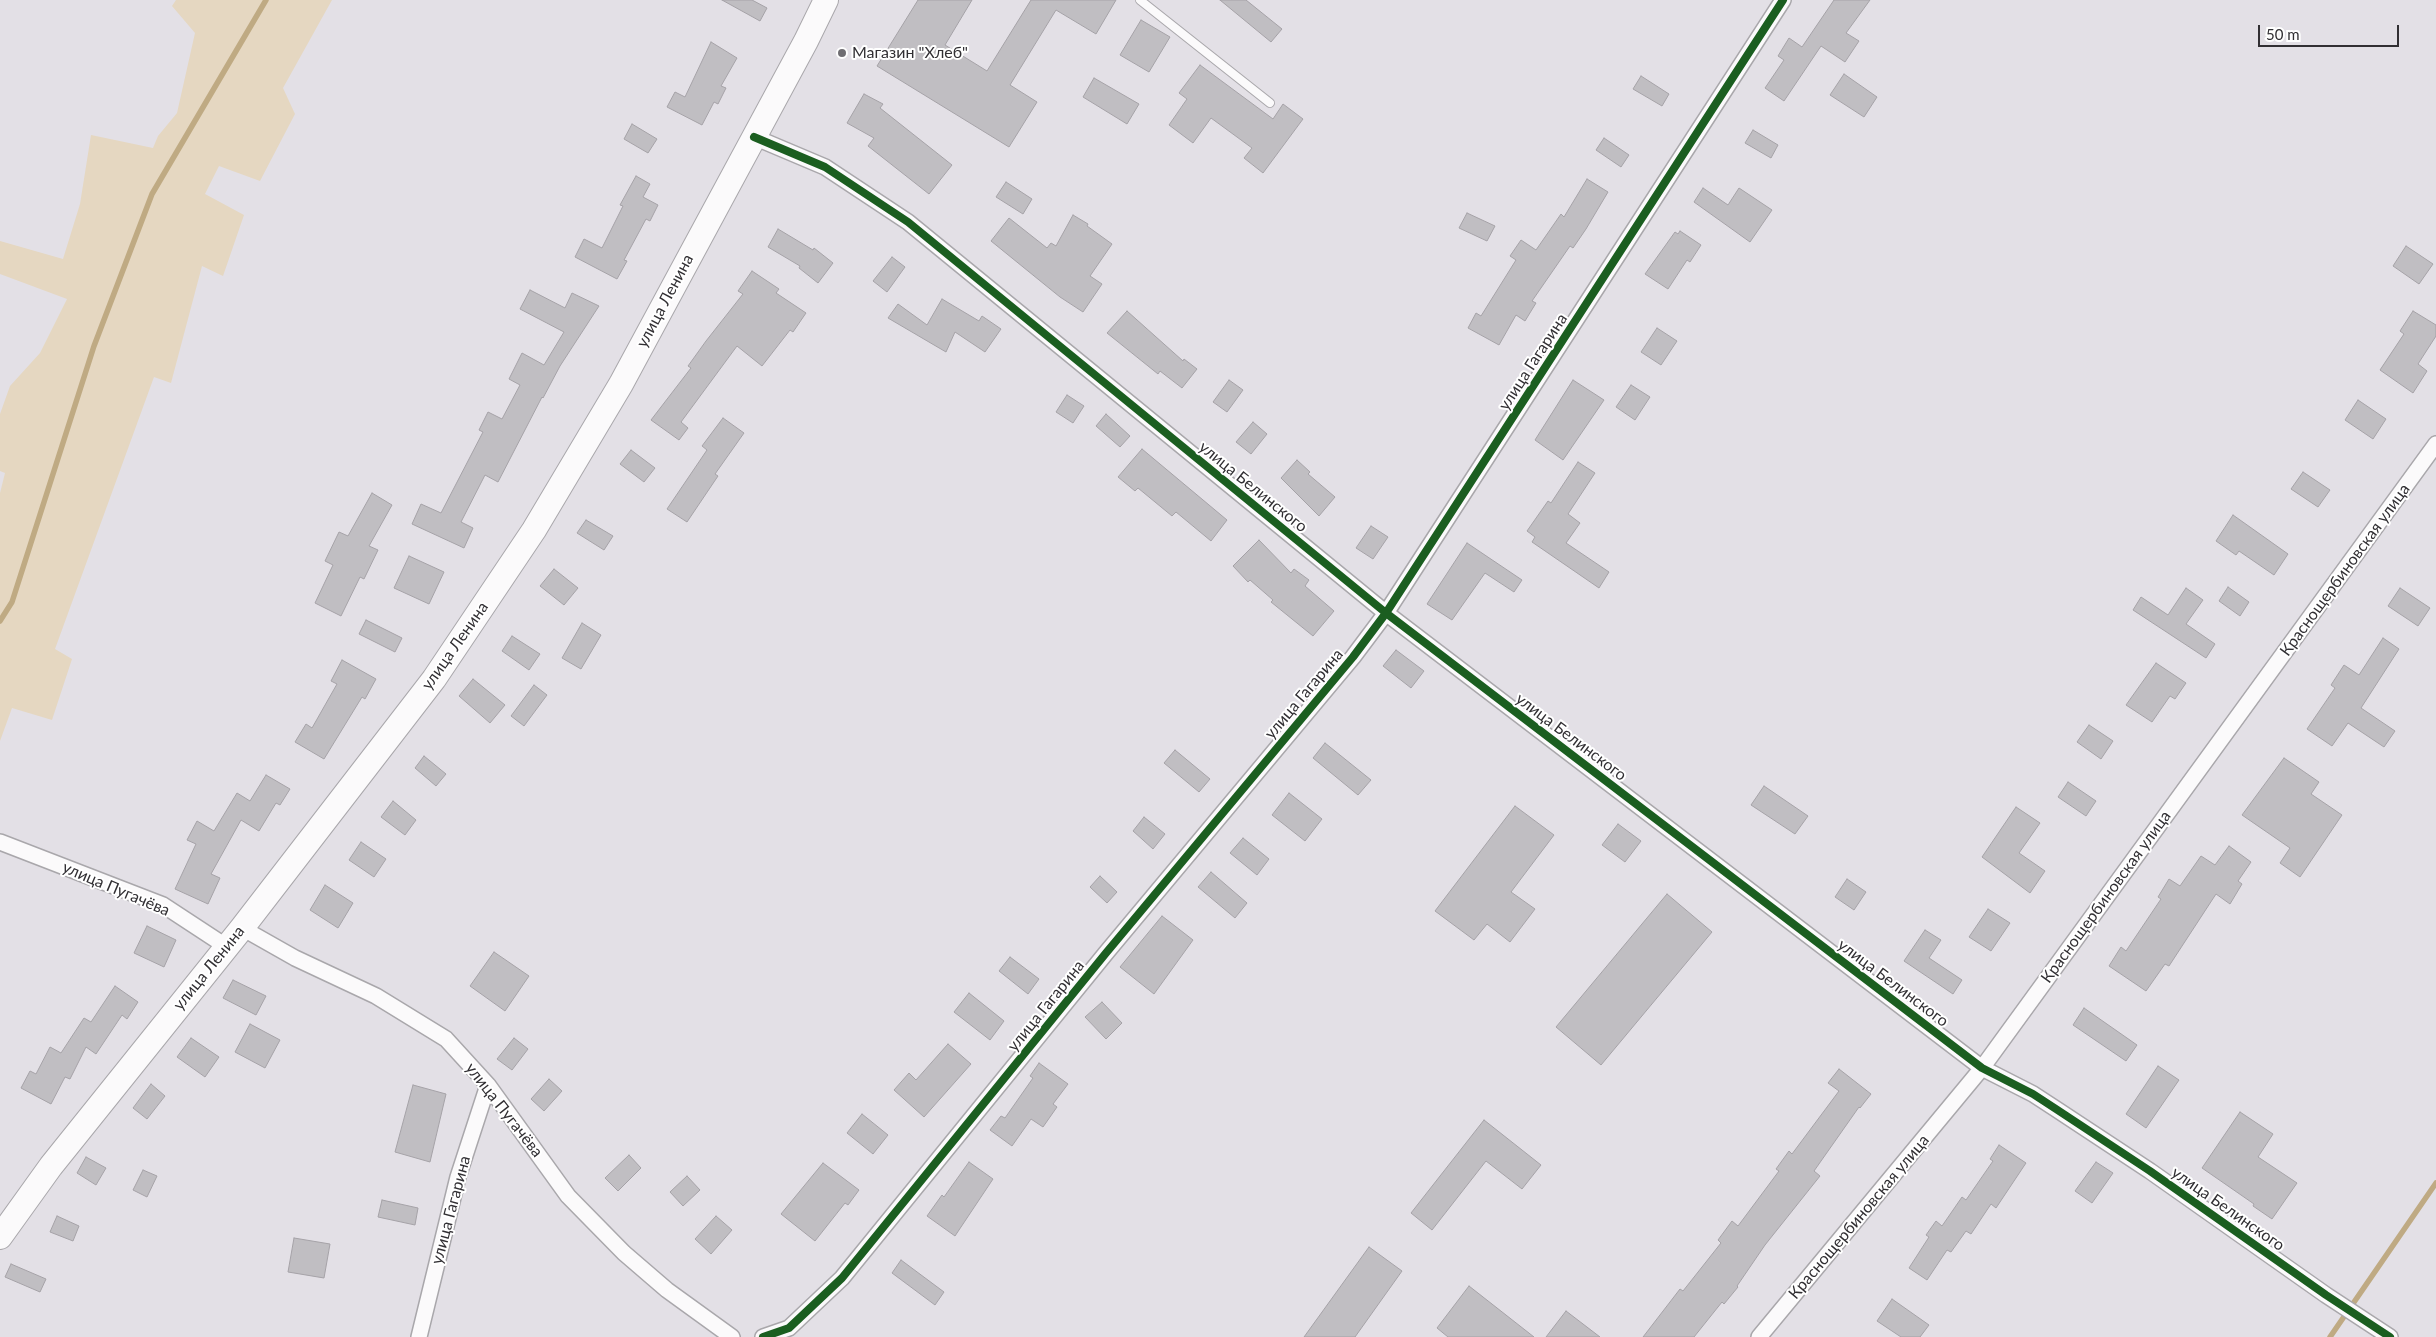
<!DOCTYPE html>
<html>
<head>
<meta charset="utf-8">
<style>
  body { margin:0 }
  #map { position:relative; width:2436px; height:1337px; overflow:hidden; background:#e3e0e6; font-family:Lato,sans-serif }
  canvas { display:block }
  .scale { position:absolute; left:2258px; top:25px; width:141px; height:22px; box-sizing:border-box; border:2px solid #312f33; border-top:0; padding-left:6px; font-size:15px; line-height:18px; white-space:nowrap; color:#312f33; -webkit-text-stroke:4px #fff; paint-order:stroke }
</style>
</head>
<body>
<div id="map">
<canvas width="2436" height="1337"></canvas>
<div class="scale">50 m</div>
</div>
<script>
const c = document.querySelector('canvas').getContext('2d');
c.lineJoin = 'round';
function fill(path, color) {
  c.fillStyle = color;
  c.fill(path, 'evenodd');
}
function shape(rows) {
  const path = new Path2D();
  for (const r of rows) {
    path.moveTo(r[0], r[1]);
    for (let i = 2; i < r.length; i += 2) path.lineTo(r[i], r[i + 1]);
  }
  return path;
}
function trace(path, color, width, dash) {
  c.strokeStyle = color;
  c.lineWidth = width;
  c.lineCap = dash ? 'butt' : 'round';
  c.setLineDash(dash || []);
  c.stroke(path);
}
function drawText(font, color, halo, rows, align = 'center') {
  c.font = font + ' Lato,sans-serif';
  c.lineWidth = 4;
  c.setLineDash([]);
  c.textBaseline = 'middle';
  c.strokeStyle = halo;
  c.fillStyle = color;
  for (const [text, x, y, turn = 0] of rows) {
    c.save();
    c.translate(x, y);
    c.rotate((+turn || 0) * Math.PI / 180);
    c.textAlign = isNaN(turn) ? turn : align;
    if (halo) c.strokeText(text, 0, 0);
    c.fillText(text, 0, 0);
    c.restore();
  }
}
fill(shape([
  [176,0,332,0,283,88,295,114,260,181,219,166,205,194,244,215,223,276,202,266,171,383,154,377,55,649,72,659,52,720,12,708,0,741,0,493,5,473,0,471,0,414,10,386,40,353,67,299,0,274,0,241,63,259,80,204,91,135,153,148,158,136,177,113,195,33,172,6]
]), '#e5d7c1');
trace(shape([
  [0,621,12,602,94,346,152,194,266,0],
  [2330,1337,2436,1183]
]), '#bfaa83', 5.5);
const building = shape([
  [722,0,752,0,767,8,760,21,722,0],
  [918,0,972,0,945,45,987,71,1031,0,1116,0,1096,34,1056,10,1010,85,1037,102,1009,147,877,66,918,0],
  [1220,0,1246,0,1282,29,1271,42,1220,0],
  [1834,0,1870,0,1846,33,1859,41,1845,62,1821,46,1784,101,1765,88,1784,60,1778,56,1789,38,1802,47,1834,0],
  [1141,20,1170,37,1149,72,1120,55,1141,20],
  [711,42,737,58,721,86,726,88,718,104,714,102,702,125,667,107,675,92,685,97,711,42],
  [1200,65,1273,119,1283,104,1303,119,1263,173,1244,158,1252,148,1211,118,1193,143,1169,125,1187,99,1179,93,1200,65],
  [1844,74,1877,97,1864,117,1830,95,1844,74],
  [1641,76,1669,94,1662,106,1633,89,1641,76],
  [1094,78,1139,104,1127,124,1083,97,1094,78],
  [864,94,883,104,880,108,952,165,929,194,868,146,874,138,847,123,864,94],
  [632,124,657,139,648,153,624,139,632,124],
  [1753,130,1778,145,1771,158,1745,143,1753,130],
  [1604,138,1629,155,1621,167,1596,150,1604,138],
  [636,176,650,184,643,197,658,205,650,221,646,219,624,260,627,261,617,279,575,257,584,239,602,248,623,206,620,205,636,176],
  [1587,179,1608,192,1586,229,1573,248,1570,246,1532,301,1536,303,1525,321,1516,315,1499,345,1468,328,1476,313,1481,316,1516,260,1510,256,1521,240,1536,250,1561,214,1564,217,1587,179],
  [1006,182,1032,199,1023,214,996,197,1006,182],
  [1703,188,1728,205,1739,188,1772,210,1750,242,1694,202,1703,188],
  [1467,213,1495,226,1487,241,1459,228,1467,213],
  [1073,215,1088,224,1087,226,1112,244,1090,276,1102,284,1083,312,1060,297,991,241,1009,218,1047,248,1051,243,1056,246,1073,215],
  [778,229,813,250,814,248,833,263,818,283,799,268,800,266,768,247,778,229],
  [1680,231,1701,245,1690,262,1687,260,1668,289,1645,274,1675,232,1678,234,1680,231],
  [2406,246,2433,264,2419,284,2393,266,2406,246],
  [892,257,905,267,887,292,873,281,892,257],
  [752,271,779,289,776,293,806,313,793,332,790,330,762,366,737,346,681,422,688,428,679,440,651,420,691,368,688,366,706,341,743,294,738,291,752,271],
  [530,290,565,308,572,293,599,306,560,366,543,398,542,397,498,482,485,475,461,522,473,528,464,548,412,524,421,504,441,513,483,432,479,430,488,412,502,419,520,385,509,379,522,353,544,365,564,332,520,309,530,290],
  [942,299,979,321,982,316,1001,329,985,352,955,332,946,352,888,318,898,304,927,325,942,299],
  [1127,311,1183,361,1184,359,1197,369,1182,388,1160,371,1158,374,1107,333,1127,311],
  [2413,311,2436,325,2436,336,2418,364,2427,371,2413,393,2380,370,2404,334,2400,331,2413,311],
  [1657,328,1677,341,1661,365,1641,352,1657,328],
  [1229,380,1243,390,1227,412,1213,402,1229,380],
  [1573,380,1604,400,1563,460,1535,440,1573,380],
  [1631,385,1650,397,1635,420,1616,407,1631,385],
  [1067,395,1084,406,1073,423,1056,412,1067,395],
  [2358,400,2386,419,2373,439,2345,420,2358,400],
  [1106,414,1130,436,1120,447,1096,426,1106,414],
  [723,418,744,433,715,474,718,476,687,522,667,509,707,450,702,446,723,418],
  [1253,422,1267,434,1251,454,1236,442,1253,422],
  [1142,449,1227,520,1211,541,1176,512,1172,516,1138,488,1135,491,1118,477,1142,449],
  [631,450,655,468,644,482,620,464,631,450],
  [1297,460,1310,472,1308,474,1335,497,1319,516,1281,478,1297,460],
  [1578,462,1595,473,1568,514,1580,523,1566,543,1609,572,1599,588,1532,542,1535,537,1527,531,1548,501,1551,503,1578,462],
  [2303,472,2330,490,2318,507,2291,489,2303,472],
  [372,493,392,505,369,546,378,550,364,579,360,577,341,616,315,603,333,565,325,561,339,532,348,536,372,493],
  [2233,515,2288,554,2274,575,2239,551,2236,555,2216,541,2233,515],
  [586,520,613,536,604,550,577,533,586,520],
  [1371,526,1388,537,1373,559,1356,548,1371,526],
  [1259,540,1291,573,1294,569,1309,580,1305,586,1334,611,1313,636,1271,602,1273,600,1250,580,1248,582,1233,566,1259,540],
  [1467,543,1522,580,1514,592,1485,573,1452,620,1427,604,1467,543],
  [409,556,444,572,429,604,394,588,409,556],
  [554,569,578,588,564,605,540,586,554,569],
  [2228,587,2249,602,2240,616,2219,601,2228,587],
  [2186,588,2203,600,2186,624,2215,644,2206,658,2133,610,2141,597,2168,615,2186,588],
  [2400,588,2430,608,2418,626,2388,606,2400,588],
  [366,620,402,638,395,652,359,634,366,620],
  [582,623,601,635,581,669,562,658,582,623],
  [512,636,540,654,529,670,502,651,512,636],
  [2383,638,2399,649,2361,708,2395,731,2384,747,2348,723,2332,746,2307,729,2335,688,2331,685,2344,665,2359,675,2383,638],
  [1396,650,1424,671,1411,688,1383,666,1396,650],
  [342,660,376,679,365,699,362,697,324,759,295,742,306,724,312,728,337,684,331,681,342,660],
  [2156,663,2186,683,2175,699,2170,696,2152,722,2126,705,2156,663],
  [473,679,505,705,490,723,459,696,473,679],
  [534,685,547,695,524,726,511,716,534,685],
  [2089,725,2113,741,2101,759,2077,742,2089,725],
  [1325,743,1371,780,1358,795,1313,758,1325,743],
  [1175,750,1210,779,1199,792,1164,763,1175,750],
  [424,756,446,774,436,786,415,768,424,756],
  [2284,758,2319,782,2311,794,2342,815,2300,877,2280,863,2290,848,2242,815,2284,758],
  [266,775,290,789,280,805,276,803,259,831,241,820,211,874,220,878,208,904,175,889,196,844,187,840,197,821,214,831,237,793,250,801,266,775],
  [2068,782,2096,801,2086,816,2058,797,2068,782],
  [1764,786,1808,816,1795,834,1751,805,1764,786],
  [1289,793,1322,819,1305,841,1272,815,1289,793],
  [393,801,416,820,405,835,381,817,393,801],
  [1515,806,1554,835,1511,892,1535,909,1510,942,1487,924,1474,940,1435,911,1515,806],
  [2016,807,2040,823,2019,853,2045,871,2030,893,1982,857,2016,807],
  [1144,817,1165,834,1153,849,1133,831,1144,817],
  [1618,824,1641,841,1625,862,1602,845,1618,824],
  [1243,838,1269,859,1257,875,1230,853,1243,838],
  [361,842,386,859,374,877,349,860,361,842],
  [2229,846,2251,862,2238,881,2242,884,2230,904,2216,894,2169,966,2165,964,2146,991,2109,966,2121,947,2126,951,2161,899,2158,897,2169,879,2180,886,2201,856,2215,865,2229,846],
  [1211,872,1247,903,1235,918,1198,887,1211,872],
  [1100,876,1117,892,1107,903,1090,887,1100,876],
  [1847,879,1866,892,1854,910,1835,897,1847,879],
  [325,885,353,903,338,928,310,910,325,885],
  [1667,894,1712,932,1601,1065,1556,1027,1667,894],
  [1988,909,2010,923,1991,951,1969,937,1988,909],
  [1162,916,1193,940,1154,994,1120,967,1162,916],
  [147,926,176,940,164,967,134,953,147,926],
  [1925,930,1941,940,1929,958,1962,980,1953,994,1904,961,1925,930],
  [494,952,529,976,505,1011,470,986,494,952],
  [1010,957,1039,979,1028,994,999,971,1010,957],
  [233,980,266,996,256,1015,223,998,233,980],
  [115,986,138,1002,127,1019,122,1015,96,1054,86,1047,70,1079,65,1077,51,1104,21,1088,30,1071,36,1074,50,1047,61,1053,84,1018,91,1022,115,986],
  [969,993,1004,1021,990,1040,954,1012,969,993],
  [1102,1002,1122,1023,1106,1039,1085,1017,1102,1002],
  [2084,1008,2137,1045,2126,1061,2073,1025,2084,1008],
  [250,1024,280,1040,265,1068,235,1052,250,1024],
  [191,1038,219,1057,205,1077,177,1057,191,1038],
  [514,1038,528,1049,512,1070,497,1059,514,1038],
  [948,1044,971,1064,924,1117,894,1090,909,1073,916,1080,948,1044],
  [1039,1063,1068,1084,1053,1104,1057,1107,1043,1127,1031,1119,1012,1146,990,1130,1001,1116,1005,1118,1033,1078,1030,1076,1039,1063],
  [2158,1066,2179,1080,2146,1128,2126,1114,2158,1066],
  [1839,1069,1871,1094,1860,1108,1859,1107,1814,1171,1820,1176,1765,1245,1737,1286,1738,1287,1724,1304,1722,1302,1694,1337,1643,1337,1680,1289,1683,1291,1721,1243,1718,1240,1732,1221,1738,1226,1779,1171,1776,1169,1789,1151,1792,1154,1839,1091,1828,1083,1839,1069],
  [549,1079,562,1091,544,1111,531,1099,549,1079],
  [151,1084,165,1096,147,1119,133,1108,151,1084],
  [413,1085,446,1094,430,1162,395,1152,413,1085],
  [2240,1112,2273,1134,2258,1157,2297,1183,2272,1219,2253,1206,2254,1204,2202,1168,2240,1112],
  [862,1114,888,1135,873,1154,847,1133,862,1114],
  [1484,1120,1541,1165,1522,1189,1486,1161,1432,1230,1411,1213,1484,1120],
  [1999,1145,2026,1163,1996,1208,1991,1204,1971,1234,1966,1231,1951,1252,1947,1250,1927,1280,1909,1268,1929,1237,1926,1235,1936,1221,1942,1226,1962,1197,1966,1200,1993,1161,1990,1159,1999,1145],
  [629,1155,641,1168,618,1191,605,1178,629,1155],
  [86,1157,106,1168,96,1185,77,1173,86,1157],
  [969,1162,993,1179,955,1236,927,1216,942,1195,944,1197,969,1162],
  [2096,1162,2113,1173,2092,1203,2075,1191,2096,1162],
  [823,1163,859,1190,848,1205,845,1203,815,1241,781,1214,823,1163],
  [143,1170,157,1176,147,1197,133,1190,143,1170],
  [687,1176,700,1190,683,1206,670,1192,687,1176],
  [382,1200,418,1208,415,1225,378,1217,382,1200],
  [57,1216,79,1226,73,1241,50,1232,57,1216],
  [716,1216,732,1230,711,1254,695,1239,716,1216],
  [294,1238,330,1244,324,1278,288,1272,294,1238],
  [1369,1247,1402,1271,1355,1337,1304,1337,1369,1247],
  [901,1260,944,1292,935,1305,892,1273,901,1260],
  [11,1264,46,1279,40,1292,5,1277,11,1264],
  [1469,1286,1534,1337,1448,1337,1437,1328,1469,1286],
  [1892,1299,1929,1325,1920,1337,1901,1337,1877,1321,1892,1299],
  [1566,1311,1600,1337,1546,1337,1566,1311]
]);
fill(building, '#c0bec2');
trace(building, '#a5a2a7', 1);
const service = shape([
  [1140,0,1270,103]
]);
const minor = shape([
  [754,137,825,167,908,222,1386,613,1982,1068,2033,1094,2056,1109,2150,1171,2326,1295,2390,1337],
  [0,842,163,905,227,947],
  [242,928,295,958,376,996,446,1039,488,1085,568,1196,624,1253,667,1290,732,1337],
  [419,1337,458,1177,488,1085],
  [763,1337,789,1328,842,1278,1106,953,1353,657,1386,613,1783,0],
  [1759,1337,1982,1068,2436,444]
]);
const primary = shape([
  [0,1237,51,1166,242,928,434,679,534,530,621,384,806,41,826,0]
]);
trace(service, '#a9a7ab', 10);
trace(minor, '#a9a7ab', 18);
trace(primary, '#a9a7ab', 26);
trace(service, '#fbfafb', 8);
trace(minor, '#fbfafb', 15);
trace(primary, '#fbfafb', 24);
trace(shape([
  [754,137,825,167,908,222,1386,613,1982,1068,2033,1094,2056,1109,2150,1171,2326,1295,2390,1337],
  [763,1337,789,1328,842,1278,1106,953,1353,657,1386,613,1783,0]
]), '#1b5e20', 8);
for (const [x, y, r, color] of [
  [842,53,5,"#6f6d72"]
]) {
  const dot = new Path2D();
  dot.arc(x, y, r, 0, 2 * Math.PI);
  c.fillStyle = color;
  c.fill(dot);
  trace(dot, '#fff', 2);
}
drawText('16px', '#312f33', '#fff', [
  ["Магазин \"Хлеб\"",852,53]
], 'left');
drawText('16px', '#312f33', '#fff', [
  ["улица Ленина",665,301,-62],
  ["улица Гагарина",1533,362,-57],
  ["улица Белинского",1253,487,39],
  ["Краснощербиновская улица",2345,570,-54],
  ["улица Ленина",455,646,-55],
  ["улица Гагарина",1304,694,-50],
  ["улица Белинского",1571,737,37],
  ["улица Пугачёва",116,889,23],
  ["Краснощербиновская улица",2106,897,-54],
  ["улица Ленина",209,968,-51],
  ["улица Белинского",1893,983,37],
  ["улица Гагарина",1046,1006,-51],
  ["улица Пугачёва",504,1110,52],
  ["улица Белинского",2228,1209,35],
  ["улица Гагарина",451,1210,-75],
  ["Краснощербиновская улица",1859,1217,-50]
]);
</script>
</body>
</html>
